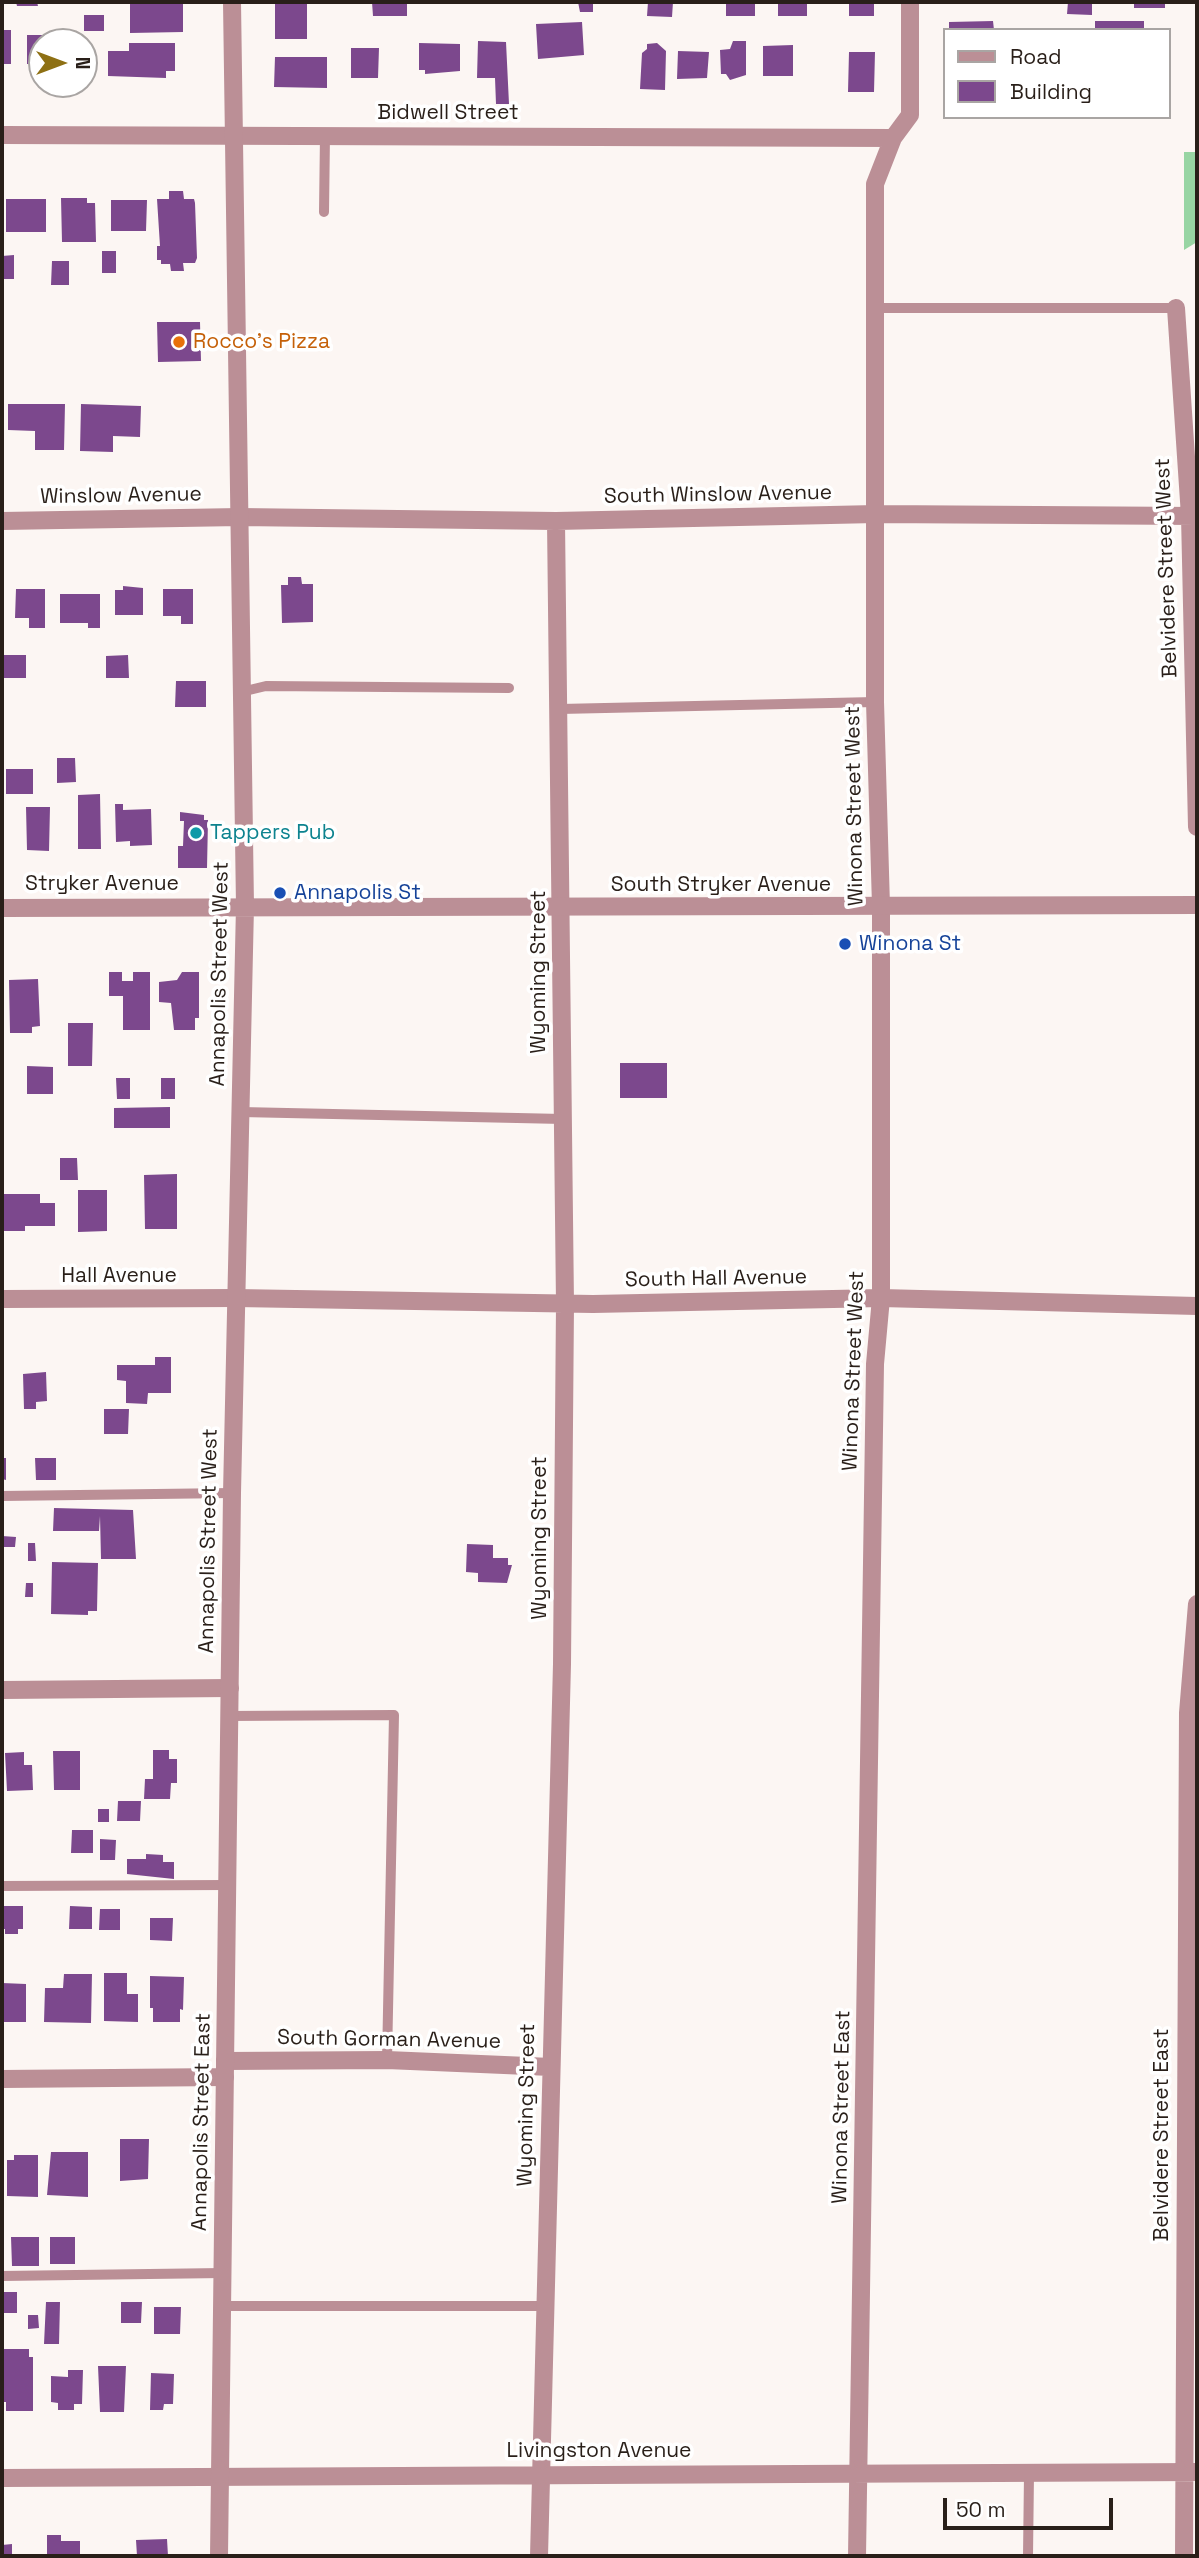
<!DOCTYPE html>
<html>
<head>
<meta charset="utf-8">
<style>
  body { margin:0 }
  #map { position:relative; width:1199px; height:2558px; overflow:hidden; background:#fcf6f3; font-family:"Space Grotesk",sans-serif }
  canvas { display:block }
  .frame { position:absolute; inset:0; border:4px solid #291f19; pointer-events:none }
  .legend { position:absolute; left:943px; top:28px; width:228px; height:91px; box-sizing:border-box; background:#fff; border:2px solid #a9a5a3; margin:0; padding:9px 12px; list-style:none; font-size:21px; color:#291f19 }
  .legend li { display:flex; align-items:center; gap:14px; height:35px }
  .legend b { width:35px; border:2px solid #a9a5a3 }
  .north { position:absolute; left:28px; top:28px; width:70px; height:70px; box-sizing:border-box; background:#fff; border:2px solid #a9a5a3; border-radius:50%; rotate:90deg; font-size:19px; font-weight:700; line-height:28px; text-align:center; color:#291f19 }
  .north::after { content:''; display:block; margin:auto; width:24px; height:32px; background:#8e7014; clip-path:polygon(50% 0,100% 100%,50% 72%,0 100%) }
  .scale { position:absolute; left:943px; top:2498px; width:170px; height:32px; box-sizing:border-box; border:4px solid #291f19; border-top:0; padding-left:9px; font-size:21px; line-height:24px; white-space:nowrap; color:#291f19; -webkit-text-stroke:5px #fff; paint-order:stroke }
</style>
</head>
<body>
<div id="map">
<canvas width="1199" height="2558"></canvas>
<div class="frame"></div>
<ul class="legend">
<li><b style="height:9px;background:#bb8f96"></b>Road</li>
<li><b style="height:19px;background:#7c488d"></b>Building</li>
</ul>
<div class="north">N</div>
<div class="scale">50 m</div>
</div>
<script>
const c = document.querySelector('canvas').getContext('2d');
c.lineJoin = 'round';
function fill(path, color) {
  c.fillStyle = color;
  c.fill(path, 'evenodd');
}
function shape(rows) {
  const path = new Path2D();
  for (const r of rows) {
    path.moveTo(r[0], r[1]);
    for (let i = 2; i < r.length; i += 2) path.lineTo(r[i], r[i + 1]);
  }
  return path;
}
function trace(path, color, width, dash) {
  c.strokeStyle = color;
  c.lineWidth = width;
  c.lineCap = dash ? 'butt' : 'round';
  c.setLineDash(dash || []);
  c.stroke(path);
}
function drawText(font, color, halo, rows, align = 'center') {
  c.font = font + ' "Space Grotesk",sans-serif';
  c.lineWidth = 7;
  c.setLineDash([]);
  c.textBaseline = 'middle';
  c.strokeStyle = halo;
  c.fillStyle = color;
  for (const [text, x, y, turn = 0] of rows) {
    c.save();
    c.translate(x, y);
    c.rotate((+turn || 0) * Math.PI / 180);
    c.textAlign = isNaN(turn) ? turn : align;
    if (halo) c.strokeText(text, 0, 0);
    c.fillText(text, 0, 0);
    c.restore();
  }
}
fill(shape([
  [1184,152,1197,152,1197,242,1184,250]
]), '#98d5a3');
fill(shape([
  [16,2,37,2,38,6,17,6],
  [275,2,307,2,307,39,275,39],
  [372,2,407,2,407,16,373,16],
  [578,2,593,2,593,12,580,12],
  [648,2,673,2,672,17,647,16],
  [726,2,755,2,755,16,726,16],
  [778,2,807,2,807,16,778,16],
  [849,2,874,2,874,16,849,16],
  [1068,2,1092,2,1092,15,1067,14],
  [1129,2,1165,2,1165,8,1134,8,1134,4],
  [130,4,183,4,183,32,130,33],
  [84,15,104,15,104,31,84,31],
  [993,21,994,30,949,30,949,22],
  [1095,21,1144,21,1144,30,1095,30],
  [582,22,584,55,538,59,536,24],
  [2,30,11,30,11,64,2,64],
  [27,35,61,35,61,42,42,42,42,64,27,64],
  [478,41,506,42,509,104,496,104,495,78,477,78],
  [733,41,746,41,746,75,730,80,726,74,721,74,720,50,730,49],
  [129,43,175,43,175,71,166,71,166,78,108,76,108,51,129,51],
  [419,43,460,44,460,71,425,74,425,70,419,70],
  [657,43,666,51,665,90,640,89,642,53,647,49,647,44],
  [793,45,793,76,763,76,763,46],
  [351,48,379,48,378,78,351,78],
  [678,51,709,52,707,78,677,79],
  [849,52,875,52,874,92,848,92],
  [275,57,327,57,327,88,274,87],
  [169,191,183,191,184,199,194,199,195,203,197,258,195,263,183,263,184,271,171,271,170,264,161,264,161,260,157,260,157,246,160,246,157,199,169,199],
  [61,198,87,198,87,203,95,203,96,242,62,242],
  [6,199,46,199,46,232,6,232],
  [111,200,147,200,146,231,111,231],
  [102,251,116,251,116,273,102,273],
  [14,255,14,279,2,279,2,256],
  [52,261,69,261,69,285,51,285],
  [157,322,200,322,201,361,158,362],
  [8,404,65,404,64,450,35,450,35,431,8,430],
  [81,404,141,406,140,437,113,436,113,452,80,451],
  [288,577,301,577,302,584,313,584,313,622,282,623,281,585,288,585],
  [123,586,143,588,143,615,115,615,115,590,123,590],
  [16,589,45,589,45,628,29,628,29,618,15,618],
  [163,589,193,589,193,624,181,624,181,616,163,616],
  [60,594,100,594,100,628,88,628,88,623,60,623],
  [2,655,26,655,26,678,2,678],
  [128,655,129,678,106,678,106,656],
  [176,681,206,681,206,707,175,707],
  [57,758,75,758,76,782,57,783],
  [6,769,33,769,33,794,6,794],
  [100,794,101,849,78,849,78,795],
  [115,804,123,804,123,810,151,809,152,845,130,846,130,841,116,842],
  [26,807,50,807,49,851,27,850],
  [180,812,204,815,204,820,208,820,207,868,178,868,178,846,183,846,184,821,180,821],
  [109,972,122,972,122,981,133,981,133,972,150,972,150,1030,123,1030,123,996,109,996],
  [182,972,199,972,199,1018,195,1018,195,1030,174,1030,171,1003,159,1002,159,982,177,980],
  [38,979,40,1026,32,1027,32,1033,10,1033,9,980],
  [68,1023,93,1023,92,1066,68,1066],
  [620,1063,667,1063,667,1098,620,1098],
  [27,1066,53,1067,53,1094,27,1094],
  [116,1078,130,1078,130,1099,117,1099],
  [161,1078,175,1078,175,1099,161,1099],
  [170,1107,170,1128,114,1128,114,1108],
  [60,1158,77,1158,78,1180,60,1180],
  [177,1174,177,1229,145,1229,144,1175],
  [78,1190,107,1190,107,1231,78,1232],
  [2,1194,40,1194,40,1203,55,1203,55,1226,25,1226,25,1231,2,1231],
  [155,1357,171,1357,171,1393,148,1393,147,1404,126,1403,126,1381,117,1380,117,1365,155,1365],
  [46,1372,47,1401,36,1402,36,1409,24,1409,23,1374],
  [104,1409,129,1409,128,1434,104,1434],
  [2,1458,6,1458,6,1480,2,1479],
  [35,1458,56,1458,56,1480,36,1480],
  [54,1508,133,1510,136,1559,101,1559,100,1516,99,1531,53,1531],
  [2,1536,16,1537,15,1547,2,1547],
  [28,1543,35,1543,36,1561,28,1561],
  [467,1544,493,1545,493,1558,508,1558,508,1565,512,1565,507,1583,478,1582,478,1573,466,1572],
  [52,1562,98,1563,97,1611,88,1611,88,1615,51,1614],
  [26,1583,33,1583,33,1597,25,1597],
  [153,1750,169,1750,169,1759,177,1759,177,1783,171,1783,170,1799,144,1799,145,1779,153,1779],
  [53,1751,80,1751,80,1790,54,1790],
  [24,1752,24,1765,32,1765,33,1790,7,1791,5,1753],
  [118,1801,141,1801,140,1821,117,1821],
  [98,1809,109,1809,109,1822,98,1822],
  [72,1830,93,1830,93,1853,71,1853],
  [100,1839,116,1840,115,1860,100,1860],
  [146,1854,163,1855,163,1862,174,1862,174,1879,127,1874,127,1859,146,1859],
  [2,1906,23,1906,23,1929,18,1929,18,1934,5,1934,5,1929,2,1929],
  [70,1906,92,1907,92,1929,69,1929],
  [100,1909,120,1909,120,1930,99,1930],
  [150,1918,173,1918,172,1941,150,1940],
  [104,1973,127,1973,127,1994,138,1994,138,2022,104,2021],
  [64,1974,92,1974,91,2023,44,2022,45,1988,63,1988],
  [150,1976,184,1977,183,2010,180,2009,180,2022,153,2022,153,2008,150,2008],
  [2,1983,26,1984,26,2022,2,2022],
  [120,2139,149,2139,148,2179,120,2181],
  [51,2152,88,2152,88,2197,47,2195],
  [14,2155,38,2155,38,2197,7,2196,7,2160,14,2160],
  [11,2237,39,2237,39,2266,12,2266],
  [50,2237,75,2237,75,2264,50,2264],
  [2,2292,17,2292,17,2313,2,2313],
  [46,2302,60,2302,59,2344,44,2344],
  [121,2302,142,2302,141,2323,121,2323],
  [154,2307,181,2307,180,2334,154,2334],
  [28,2315,38,2315,39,2328,28,2329],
  [3,2349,29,2349,29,2357,33,2357,33,2411,6,2411,6,2402,2,2402],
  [98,2366,126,2366,124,2412,100,2412],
  [68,2370,83,2370,82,2404,74,2404,74,2410,58,2410,58,2403,51,2402,51,2376,68,2377],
  [151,2373,174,2374,173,2404,164,2404,163,2410,150,2410],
  [47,2535,61,2535,61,2541,80,2541,80,2556,47,2556],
  [167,2539,168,2556,137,2556,136,2540],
  [12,2544,12,2556,2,2556,2,2545]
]), '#7c488d');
trace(shape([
  [324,212,325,135],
  [873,308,1176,308],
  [241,692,266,686,509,688],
  [560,709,875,702],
  [241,1112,563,1119],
  [2,1496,232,1493],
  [229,1716,394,1715,387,2060],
  [2,1886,227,1885],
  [2,2276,223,2273],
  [223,2306,545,2306],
  [1028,2556,1029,2474]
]), '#bb8f96', 10);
trace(shape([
  [2,135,893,138],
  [1176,308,1190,516,1197,827],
  [2,521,240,517,556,521,876,514,1197,516],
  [2,1299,236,1298,593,1304,881,1298,1197,1306],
  [2,1690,230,1688],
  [225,2061,387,2060,551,2067],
  [2,2079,225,2077],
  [2,2478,1197,2472],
  [539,2556,562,1664,565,1304,556,521],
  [857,2556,875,1364,881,1298,881,906,875,702,875,184,893,138,910,115,910,2],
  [1184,2556,1188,1713,1197,1604]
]), '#bb8f96', 18);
trace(shape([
  [2,908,1197,905],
  [219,2556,232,1493,245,906,232,2]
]), '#bb8f96', 18);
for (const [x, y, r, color] of [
  [179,342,7,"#e8710a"],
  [196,833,7,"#0f9aa8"],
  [280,893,7,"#1a4fb4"],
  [845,944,7,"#1a4fb4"]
]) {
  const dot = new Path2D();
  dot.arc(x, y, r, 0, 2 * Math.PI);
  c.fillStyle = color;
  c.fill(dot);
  trace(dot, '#fff', 2.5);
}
drawText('21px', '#291f19', '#fff', [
  ["Bidwell Street",448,113],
  ["South Winslow Avenue",718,495,-1],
  ["Winslow Avenue",121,496,-1],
  ["Belvidere Street West",1167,568,-92],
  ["Winona Street West",855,806,-91],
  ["Stryker Avenue",102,884],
  ["South Stryker Avenue",721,885],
  ["Wyoming Street",539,972,-90],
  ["Annapolis Street West",220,974,-89],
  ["Hall Avenue",119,1276],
  ["South Hall Avenue",716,1279,-1],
  ["Winona Street West",854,1371,-88],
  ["Wyoming Street",540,1538,-90],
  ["Annapolis Street West",209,1541,-89],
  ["South Gorman Avenue",389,2040,1],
  ["Wyoming Street",527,2105,-89],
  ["Winona Street East",842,2107,-89],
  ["Annapolis Street East",202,2122,-89],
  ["Belvidere Street East",1162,2135,-90],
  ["Livingston Avenue",599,2451]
]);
drawText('21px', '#c56008', '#fff', [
  ["Rocco's Pizza",193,342]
], 'left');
drawText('21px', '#0d838f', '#fff', [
  ["Tappers Pub",210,833]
], 'left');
drawText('21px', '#164399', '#fff', [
  ["Annapolis St",294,893],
  ["Winona St",859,944]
], 'left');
</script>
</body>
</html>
